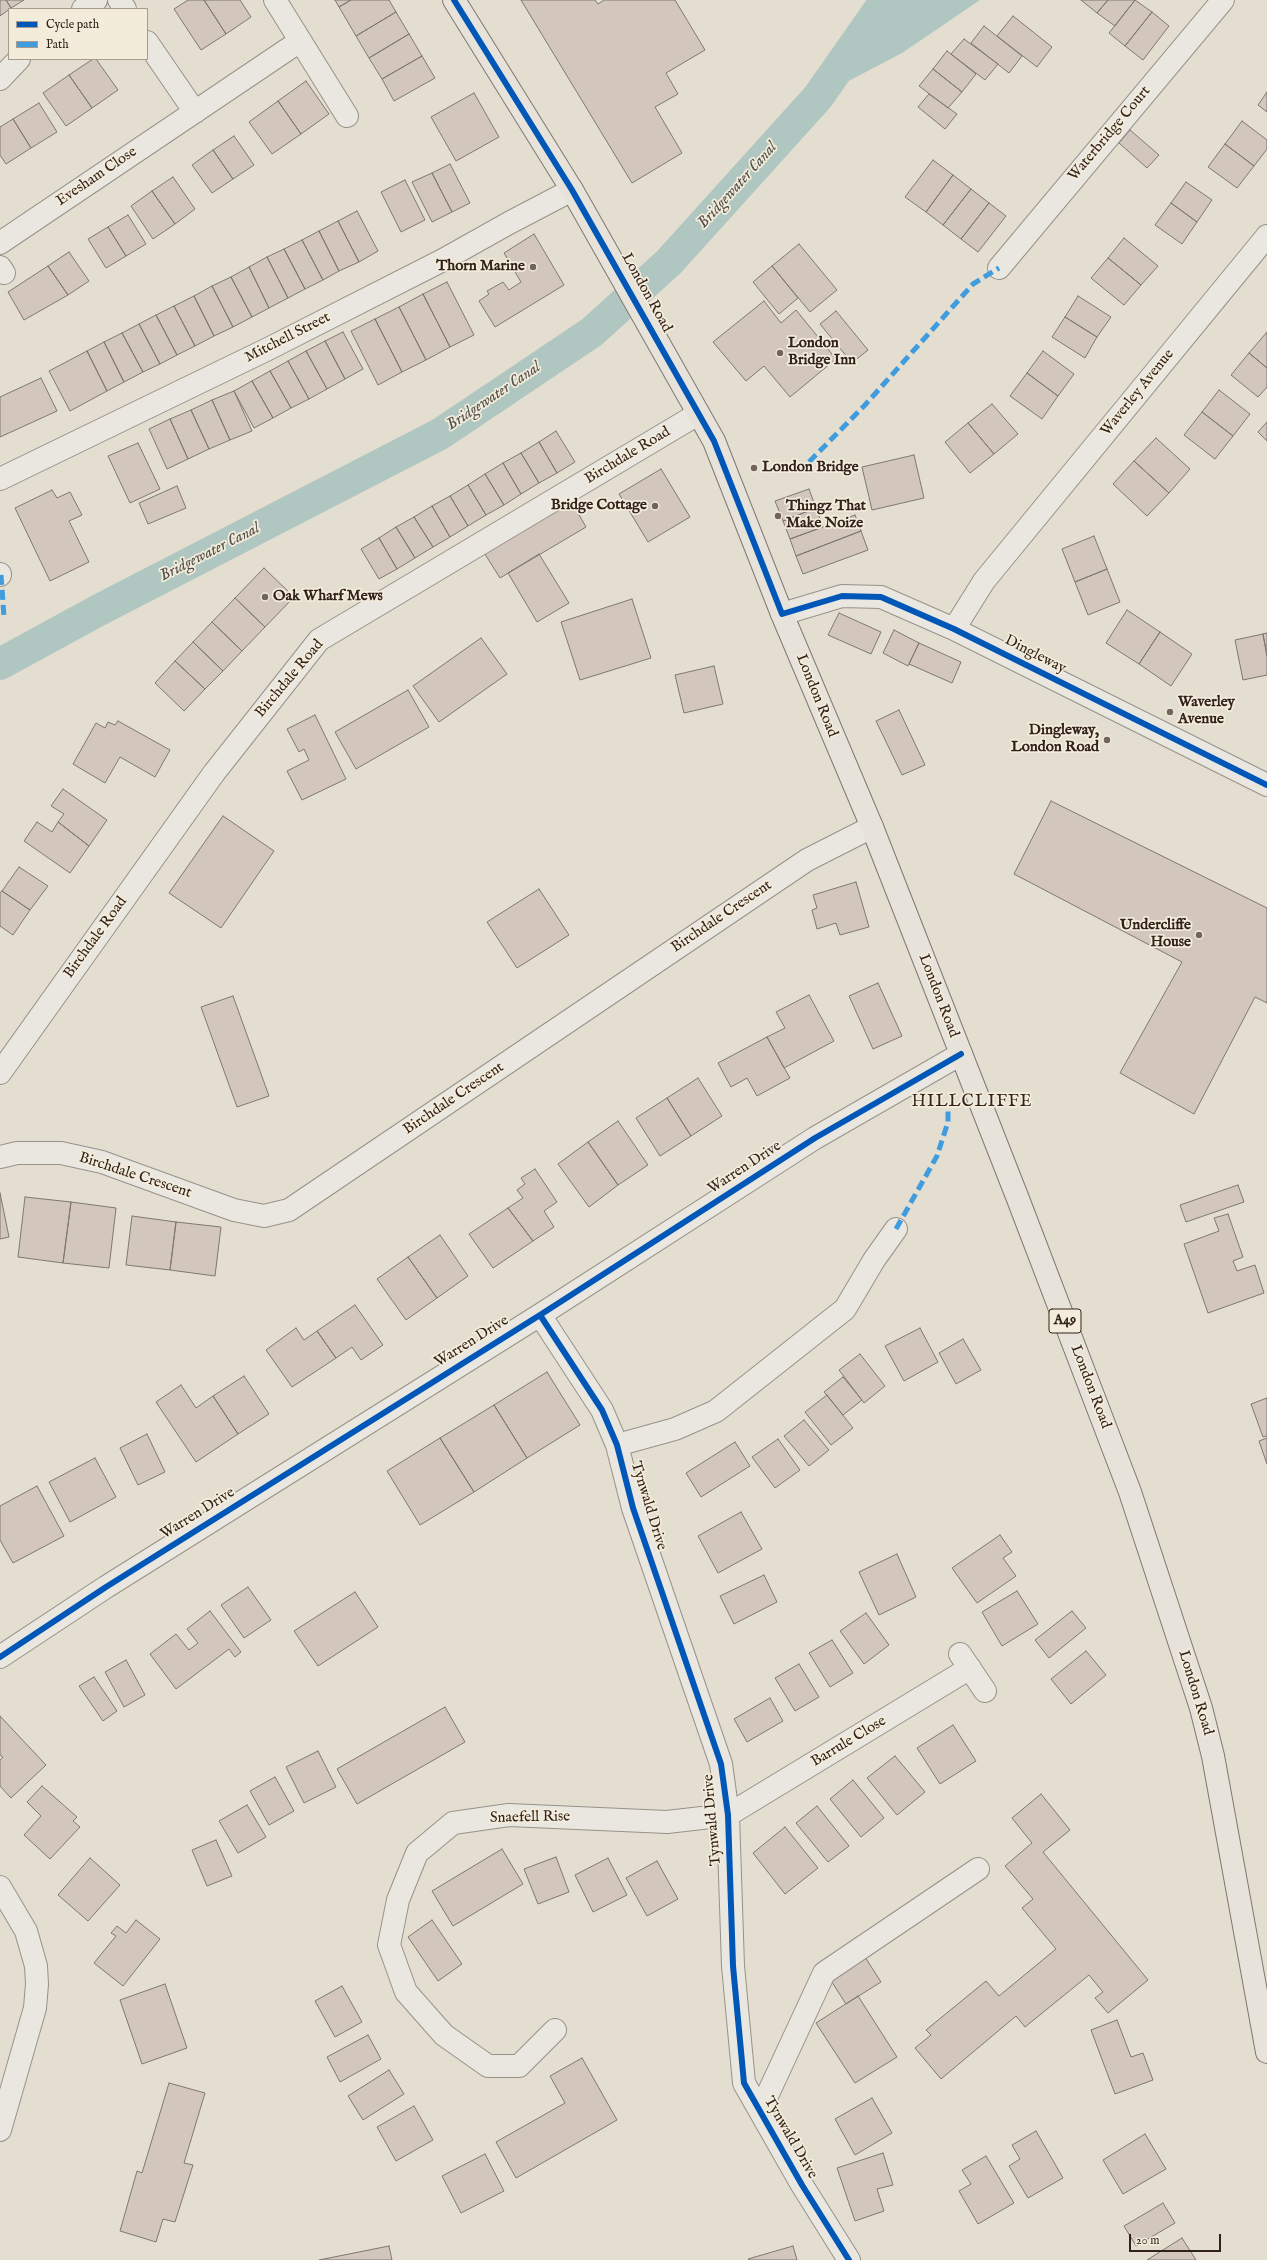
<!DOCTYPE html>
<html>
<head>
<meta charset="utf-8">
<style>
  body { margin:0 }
  #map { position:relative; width:1267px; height:2260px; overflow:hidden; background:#e4ded0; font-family:"IM FELL English",serif }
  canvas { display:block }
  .legend { position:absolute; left:8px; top:8px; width:140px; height:52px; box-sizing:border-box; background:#f3ecdb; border:1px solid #a69b8e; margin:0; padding:5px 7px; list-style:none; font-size:12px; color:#33221b }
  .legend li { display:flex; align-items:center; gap:8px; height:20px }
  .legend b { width:20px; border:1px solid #a69b8e }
  .scale { position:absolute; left:1129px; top:2234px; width:92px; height:18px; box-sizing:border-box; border:2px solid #33221b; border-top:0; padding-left:5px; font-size:12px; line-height:14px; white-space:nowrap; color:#33221b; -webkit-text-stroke:3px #f3ecdb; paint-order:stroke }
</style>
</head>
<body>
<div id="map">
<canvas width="1267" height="2260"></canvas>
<ul class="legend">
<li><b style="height:5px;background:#0057b8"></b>Cycle path</li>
<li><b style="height:5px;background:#3e9cdf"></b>Path</li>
</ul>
<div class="scale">20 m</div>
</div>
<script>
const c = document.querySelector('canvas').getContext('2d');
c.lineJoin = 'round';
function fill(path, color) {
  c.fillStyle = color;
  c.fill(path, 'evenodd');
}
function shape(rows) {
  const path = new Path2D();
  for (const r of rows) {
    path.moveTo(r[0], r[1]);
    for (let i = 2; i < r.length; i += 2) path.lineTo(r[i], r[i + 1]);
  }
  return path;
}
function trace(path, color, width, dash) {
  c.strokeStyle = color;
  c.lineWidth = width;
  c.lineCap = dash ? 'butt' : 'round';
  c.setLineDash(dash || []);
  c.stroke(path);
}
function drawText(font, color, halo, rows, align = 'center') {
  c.font = font + ' "IM FELL English",serif';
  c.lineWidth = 3.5;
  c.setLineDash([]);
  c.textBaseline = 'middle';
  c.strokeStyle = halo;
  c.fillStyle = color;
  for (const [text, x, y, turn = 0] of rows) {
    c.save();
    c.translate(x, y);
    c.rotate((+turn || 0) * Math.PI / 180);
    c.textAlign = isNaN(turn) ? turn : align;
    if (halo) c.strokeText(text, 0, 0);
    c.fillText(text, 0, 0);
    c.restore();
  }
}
fill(shape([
  [886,0,980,0,902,53,818,97]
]), '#b0c6c1');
trace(shape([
  [0,664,97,611,440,434,592,332,669,262,818,97,886,0]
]), '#b0c6c1', 32);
const building = shape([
  [0,0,6,0,11,8,0,16,0,0],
  [6,0,24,0,11,8,6,0],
  [188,0,204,0,226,34,201,50,174,9,188,0],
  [204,0,240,0,251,17,226,34,204,0],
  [335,0,351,0,339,7,335,0],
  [351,0,389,0,396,12,356,36,339,7,351,0],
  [521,0,595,0,598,4,604,0,675,0,705,50,666,73,678,94,655,107,682,153,632,183,521,0],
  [1081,0,1108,0,1097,13,1081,0],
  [1108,0,1135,0,1115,26,1097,13,1108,0],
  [1135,0,1152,12,1125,46,1109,33,1135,0],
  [396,12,409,34,369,58,356,36,396,12],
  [1152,12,1169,26,1143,60,1125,46,1152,12],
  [1013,16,1052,47,1037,67,997,36,1013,16],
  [984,26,1022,56,1009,73,971,43,984,26],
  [409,34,422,56,382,79,369,58,409,34],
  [964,39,998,64,985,80,951,54,964,39],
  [947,51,976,74,962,92,933,69,947,51],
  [422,56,435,78,394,101,382,79,422,56],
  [93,59,96,59,118,90,92,108,69,75,93,59],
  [933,69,962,92,948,108,919,86,933,69],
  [69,75,92,108,66,126,43,93,69,75],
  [306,81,329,114,301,134,278,101,306,81],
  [1267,92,1267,112,1258,105,1267,92],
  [474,93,499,137,456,161,431,117,474,93],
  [929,94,957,114,945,129,918,107,929,94],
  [278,101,301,134,272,154,249,122,278,101],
  [39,103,57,132,31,148,13,119,39,103],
  [13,119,31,148,6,164,0,155,0,127,13,119],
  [1242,121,1267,140,1267,149,1254,166,1225,144,1242,121],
  [1130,130,1159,155,1147,168,1119,143,1130,130],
  [234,136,254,165,233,179,213,150,234,136],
  [1225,144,1254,166,1237,188,1208,167,1225,144],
  [213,150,233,179,212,193,192,165,213,150],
  [933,160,953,175,926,212,905,197,933,160],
  [450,164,470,203,452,212,432,173,450,164],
  [432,173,452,212,432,222,412,182,432,173],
  [953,175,971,189,943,225,926,212,953,175],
  [173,177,195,209,175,224,152,191,173,177],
  [405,180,425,220,401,232,381,192,405,180],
  [1186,182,1212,200,1197,222,1171,203,1186,182],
  [971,189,989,203,961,239,943,225,971,189],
  [152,191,175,224,153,239,131,206,152,191],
  [989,203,1006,216,978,252,961,239,989,203],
  [1171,203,1197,222,1182,244,1155,225,1171,203],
  [357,211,378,251,359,262,338,221,357,211],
  [128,215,146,244,126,256,108,227,128,215],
  [338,221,359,262,339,271,319,231,338,221],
  [108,227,126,256,106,268,88,239,108,227],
  [319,231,339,271,323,280,302,240,319,231],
  [534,234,564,285,495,327,479,301,489,294,487,291,503,282,509,290,521,282,504,253,534,234],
  [1124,238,1158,266,1141,285,1108,258,1124,238],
  [302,240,323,280,305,289,284,249,302,240],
  [799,244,837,290,810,312,772,266,799,244],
  [284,249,305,289,288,298,267,257,284,249],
  [69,252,89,281,68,295,48,266,69,252],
  [267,257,288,298,269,308,249,267,267,257],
  [1108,258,1141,285,1124,305,1091,278,1108,258],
  [48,266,68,295,24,320,8,292,48,266],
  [772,266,798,298,779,314,753,282,772,266],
  [249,267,269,308,252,317,231,277,249,267],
  [231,277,252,317,233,327,212,286,231,277],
  [447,282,474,335,450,347,423,294,447,282],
  [212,286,233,327,214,336,194,296,212,286],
  [423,294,450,347,426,360,399,307,423,294],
  [194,296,214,336,195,346,174,306,194,296],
  [1078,296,1111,317,1097,337,1065,317,1078,296],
  [764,301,781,323,796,310,836,359,790,397,764,366,746,381,713,342,764,301],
  [174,306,195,346,177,355,156,315,174,306],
  [399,307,426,360,402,372,375,319,399,307],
  [836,311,868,350,852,363,820,324,836,311],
  [156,315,177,355,160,364,139,324,156,315],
  [1065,317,1097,337,1085,358,1052,337,1065,317],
  [375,319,402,372,378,385,351,331,375,319],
  [139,324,160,364,143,372,122,333,139,324],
  [343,332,363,369,345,379,325,341,343,332],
  [1267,332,1267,368,1249,353,1267,332],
  [122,333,143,372,124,382,104,342,122,333],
  [325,341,345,379,327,389,306,351,325,341],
  [104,342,124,382,107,391,87,351,104,342],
  [87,351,107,391,70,411,49,371,87,351],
  [306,351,327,389,309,399,288,361,306,351],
  [1043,351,1074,374,1058,396,1027,373,1043,351],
  [1249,353,1267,368,1267,387,1258,397,1231,375,1249,353],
  [288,361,309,399,291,408,270,371,288,361],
  [270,371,291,408,273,418,252,381,270,371],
  [1027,373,1058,396,1042,419,1010,396,1027,373],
  [41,378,57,411,0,437,0,397,41,378],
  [252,381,273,418,254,428,234,391,252,381],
  [1219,390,1250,414,1233,436,1202,412,1219,390],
  [234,391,252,431,230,440,212,400,234,391],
  [212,400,230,440,209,449,191,410,212,400],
  [992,404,1018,434,994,454,968,423,992,404],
  [191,410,209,449,188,459,170,419,191,410],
  [1202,412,1233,436,1215,459,1184,435,1202,412],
  [170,419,188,459,167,469,149,429,170,419],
  [1267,422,1267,441,1258,432,1267,422],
  [968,423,994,454,970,473,945,442,968,423],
  [556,431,575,462,557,473,539,442,556,431],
  [1156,438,1190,469,1169,493,1134,461,1156,438],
  [539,442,557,473,539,483,521,453,539,442],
  [138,443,160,489,130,503,108,456,138,443],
  [521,453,539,483,521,494,503,463,521,453],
  [914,455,924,498,872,510,862,467,914,455],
  [1134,461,1169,493,1147,516,1113,484,1134,461],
  [503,463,521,494,504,505,485,474,503,463],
  [661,469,690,517,648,542,619,494,661,469],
  [485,474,504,505,486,515,468,485,485,474],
  [468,485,486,515,468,526,450,496,468,485],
  [177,486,186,508,148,524,139,503,177,486],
  [809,489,816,508,783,521,775,501,809,489],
  [52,490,57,498,70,492,82,515,69,521,89,562,50,581,15,508,52,490],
  [450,496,468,526,450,537,432,506,450,496],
  [570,499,586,527,500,578,483,551,570,499],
  [432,506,450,537,433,547,414,517,432,506],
  [816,508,823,527,790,539,783,521,816,508],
  [855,515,861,531,796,556,790,539,855,515],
  [414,517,433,547,415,558,396,527,414,517],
  [396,527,415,558,397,569,379,538,396,527],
  [861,531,868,550,803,574,796,556,861,531],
  [1094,536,1107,569,1075,582,1062,549,1094,536],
  [379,538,397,569,379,579,361,549,379,538],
  [539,554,569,603,537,622,508,573,539,554],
  [264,568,294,597,265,627,235,598,264,568],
  [1107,569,1120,602,1088,615,1075,582,1107,569],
  [235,598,265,627,242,651,212,622,235,598],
  [632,599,651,658,580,680,561,622,632,599],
  [1127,610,1160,632,1139,664,1106,643,1127,610],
  [839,613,881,632,871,654,828,635,839,613],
  [212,622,242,651,223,671,193,642,212,622],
  [894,630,919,643,908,666,883,653,894,630],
  [1160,632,1192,654,1171,686,1139,664,1160,632],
  [1267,633,1267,656,1263,634,1267,633],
  [1263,634,1267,656,1267,675,1243,680,1235,640,1263,634],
  [481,638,507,674,439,722,413,686,481,638],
  [193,642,223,671,205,689,175,661,193,642],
  [919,643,961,662,952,683,909,664,919,643],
  [175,661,205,689,184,711,155,683,175,661],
  [714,666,723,704,684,713,675,675,714,666],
  [408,690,429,727,356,769,335,732,408,690],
  [899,710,925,765,902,775,876,721,899,710],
  [315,715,346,779,302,800,287,771,309,760,304,749,299,752,287,729,315,715],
  [118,721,170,750,155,777,120,757,105,783,73,764,96,723,105,728,108,722,115,725,118,721],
  [63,789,107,820,89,846,58,822,64,814,51,806,63,789],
  [1051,801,1267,908,1267,1003,1255,997,1194,1114,1120,1073,1182,962,1014,874,1051,801],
  [223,816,274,851,221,928,169,893,223,816],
  [37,822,52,832,58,822,89,846,70,873,24,841,37,822],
  [19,867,48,886,30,910,2,891,19,867],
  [856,882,869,927,840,935,836,923,817,929,812,910,817,908,813,895,856,882],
  [539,889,569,935,517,968,487,922,539,889],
  [2,891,30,910,13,935,0,926,0,893,2,891],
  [878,983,902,1036,873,1049,849,996,878,983],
  [809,995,834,1041,784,1068,767,1037,785,1028,776,1012,809,995],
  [233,996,269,1096,237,1107,201,1007,233,996],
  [767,1037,790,1078,757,1096,747,1078,731,1087,718,1063,767,1037],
  [698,1078,722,1116,691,1136,667,1098,698,1078],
  [667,1098,691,1136,660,1156,636,1118,667,1098],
  [618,1121,648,1165,618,1185,588,1142,618,1121],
  [588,1142,618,1185,589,1207,558,1164,588,1142],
  [535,1169,557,1202,544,1211,554,1227,533,1241,508,1208,523,1198,517,1190,525,1184,521,1178,535,1169],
  [1238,1185,1244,1202,1186,1222,1180,1205,1238,1185],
  [0,1193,9,1237,0,1239,0,1193],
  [25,1197,71,1202,63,1263,18,1257,25,1197],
  [71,1202,116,1208,109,1268,63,1263,71,1202],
  [508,1208,533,1241,493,1268,469,1234,508,1208],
  [1228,1214,1243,1257,1233,1261,1237,1271,1255,1265,1264,1293,1208,1313,1184,1244,1219,1231,1214,1218,1228,1214],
  [132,1216,176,1222,170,1270,126,1265,132,1216],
  [176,1222,221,1227,215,1276,170,1270,176,1222],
  [440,1235,468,1276,437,1298,408,1257,440,1235],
  [408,1257,437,1298,406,1320,377,1279,408,1257],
  [355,1305,383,1345,361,1360,352,1347,336,1358,317,1331,355,1305],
  [296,1328,304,1340,317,1331,336,1358,292,1387,266,1350,296,1328],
  [920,1328,938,1362,904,1381,885,1346,920,1328],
  [963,1339,981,1370,956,1384,939,1353,963,1339],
  [860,1354,885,1386,864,1403,839,1370,860,1354],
  [547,1372,580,1425,527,1458,494,1405,547,1372],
  [244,1376,269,1414,238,1434,213,1396,244,1376],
  [843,1377,862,1400,843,1415,824,1392,843,1377],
  [181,1385,196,1408,213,1396,238,1434,196,1462,156,1402,181,1385],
  [827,1395,853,1428,831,1445,805,1412,827,1395],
  [1267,1398,1267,1436,1263,1437,1251,1404,1267,1398],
  [494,1405,527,1458,474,1492,440,1438,494,1405],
  [804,1420,829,1450,809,1466,784,1436,804,1420],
  [147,1434,165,1472,138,1485,120,1448,147,1434],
  [440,1438,474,1492,420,1525,387,1471,440,1438],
  [1267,1438,1267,1464,1259,1441,1267,1438],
  [778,1439,800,1470,775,1488,752,1457,778,1439],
  [735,1442,750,1466,701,1497,686,1473,735,1442],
  [95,1458,116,1497,70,1522,49,1482,95,1458],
  [37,1486,64,1536,13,1563,0,1540,0,1506,37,1486],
  [741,1512,762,1549,718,1573,698,1536,741,1512],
  [1000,1535,1012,1552,1003,1558,1016,1576,977,1603,952,1568,1000,1535],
  [897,1554,916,1597,879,1615,859,1572,897,1554],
  [764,1575,777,1602,734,1624,720,1596,764,1575],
  [248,1587,271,1620,244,1638,221,1605,248,1587],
  [1017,1591,1038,1624,1002,1646,982,1612,1017,1591],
  [355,1592,378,1627,318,1666,294,1631,355,1592],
  [210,1611,241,1652,235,1657,229,1649,176,1689,150,1654,176,1634,189,1650,198,1643,187,1629,210,1611],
  [1072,1611,1086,1628,1049,1658,1035,1640,1072,1611],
  [866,1613,889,1645,864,1664,840,1631,866,1613],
  [832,1640,853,1673,830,1687,809,1653,832,1640],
  [1086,1651,1106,1675,1071,1704,1051,1679,1086,1651],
  [126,1660,145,1695,124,1707,105,1672,126,1660],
  [799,1664,819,1697,795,1711,775,1678,799,1664],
  [94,1677,117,1711,103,1721,79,1686,94,1677],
  [770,1698,783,1721,747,1742,734,1719,770,1698],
  [445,1707,465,1742,357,1804,337,1769,445,1707],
  [0,1716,46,1765,11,1798,0,1786,0,1760,3,1757,0,1755,0,1716],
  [953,1725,976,1761,940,1784,917,1748,953,1725],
  [318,1751,336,1787,304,1803,286,1767,318,1751],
  [895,1756,925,1792,897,1815,867,1778,895,1756],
  [275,1777,294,1811,269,1825,250,1791,275,1777],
  [853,1780,884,1818,861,1837,830,1799,853,1780],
  [42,1786,77,1817,73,1821,80,1827,50,1859,24,1835,41,1816,27,1802,42,1786],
  [1041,1794,1070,1830,1043,1852,1148,1980,1108,2013,1095,1998,1103,1992,1089,1975,1025,2027,1016,2016,941,2079,915,2048,931,2035,926,2030,986,1981,999,1996,1056,1949,1022,1908,1033,1899,1005,1866,1032,1843,1012,1818,1041,1794],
  [247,1805,266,1837,238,1853,219,1821,247,1805],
  [817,1806,849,1846,828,1862,796,1823,817,1806],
  [785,1827,818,1868,785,1894,753,1853,785,1827],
  [216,1840,232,1876,207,1886,192,1850,216,1840],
  [502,1849,523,1884,453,1926,432,1891,502,1849],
  [556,1857,569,1892,538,1904,524,1869,556,1857],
  [90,1858,120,1885,88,1921,58,1895,90,1858],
  [608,1858,627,1895,593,1912,575,1875,608,1858],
  [657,1861,678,1899,647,1916,626,1878,657,1861],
  [136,1920,160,1939,123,1986,94,1963,116,1936,111,1933,117,1926,126,1933,136,1920],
  [432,1920,462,1964,438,1981,408,1937,432,1920],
  [863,1954,881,1982,846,2004,828,1976,863,1954],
  [165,1984,187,2048,142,2064,120,2000,165,1984],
  [342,1986,362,2022,335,2037,315,2001,342,1986],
  [858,1996,897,2057,855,2083,816,2023,858,1996],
  [1117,2020,1131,2057,1143,2053,1153,2080,1115,2094,1091,2030,1117,2020],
  [368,2035,381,2059,340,2082,327,2057,368,2035],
  [582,2058,617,2120,516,2178,496,2142,565,2103,550,2076,582,2058],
  [389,2070,404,2094,363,2120,348,2096,389,2070],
  [169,2083,205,2093,184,2163,193,2165,175,2222,163,2219,156,2242,120,2231,137,2171,142,2173,169,2083],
  [872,2098,892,2133,855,2155,835,2119,872,2098],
  [414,2106,433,2140,396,2161,377,2127,414,2106],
  [1036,2131,1063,2178,1028,2198,1009,2166,1020,2159,1012,2145,1036,2131],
  [1145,2134,1166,2169,1123,2194,1103,2160,1145,2134],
  [883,2153,893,2185,877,2189,884,2211,855,2221,837,2168,883,2153],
  [485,2154,504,2191,461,2213,442,2176,485,2154],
  [986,2156,1014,2203,978,2224,959,2191,971,2184,962,2170,986,2156],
  [1163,2203,1175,2223,1136,2246,1124,2226,1163,2203],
  [1182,2238,1196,2260,1147,2260,1182,2238],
  [389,2246,392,2260,319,2260,389,2246],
  [793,2246,797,2260,749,2260,748,2259,793,2246]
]);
fill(building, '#d3c6bc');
trace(building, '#7e7871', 1);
const minor = shape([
  [119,0,125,9],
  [275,0,347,116],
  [83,9,96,0],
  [147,42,195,112],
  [0,79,19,59],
  [0,243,300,41],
  [0,267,4,273],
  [999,268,1223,0],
  [0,479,268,349,443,260,509,223,572,190],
  [0,574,0,575],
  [782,614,842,596,881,597,954,629,1267,785],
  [954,629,984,581,1267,236],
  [0,1073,214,773,319,640,698,414],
  [0,1157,17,1153,61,1153,102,1162,234,1210,264,1216,289,1210,807,860,872,827],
  [540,1315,602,1410,617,1445,633,1508,721,1764,728,1815,733,1966,744,2083,802,2185,849,2260],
  [617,1445,675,1429,716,1411,845,1309,874,1260,896,1229],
  [960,1654,985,1691],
  [0,1657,106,1587,540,1315,815,1138,961,1054],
  [0,1887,26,1931,36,1966,37,1984,35,2008,0,2130],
  [555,2030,519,2066,488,2066,444,2035,406,1992,389,1945,398,1900,417,1853,453,1823,509,1815,667,1822,728,1815,970,1668],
  [760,2111,824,1973,978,1869]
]);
const highway = shape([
  [454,0,572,190,714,441,782,614,872,827,1018,1199,1130,1492,1201,1708,1213,1756,1267,2052]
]);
trace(minor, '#979289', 24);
trace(highway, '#7e7871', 24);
trace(minor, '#eae7e0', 22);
trace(highway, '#e7e3da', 22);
trace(shape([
  [809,462,865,405,973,284,999,268],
  [1,575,4,617],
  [896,1229,937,1156,948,1122,948,1105]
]), '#3e9cdf', 5, [10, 5]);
trace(shape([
  [454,0,572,190,714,441,782,614,842,596,881,597,954,629,1267,785],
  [540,1315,602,1410,617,1445,633,1508,721,1764,728,1815,733,1966,744,2083,802,2185,849,2260],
  [0,1657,106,1587,540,1315,815,1138,961,1054]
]), '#0057b8', 6);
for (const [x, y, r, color] of [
  [533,267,4,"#71645a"],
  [780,353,4,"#71645a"],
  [754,468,4,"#71645a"],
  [655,506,4,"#71645a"],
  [778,516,4,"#71645a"],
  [265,597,4,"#71645a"],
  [1170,712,4,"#71645a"],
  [1107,740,4,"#71645a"],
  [1199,935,4,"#71645a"]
]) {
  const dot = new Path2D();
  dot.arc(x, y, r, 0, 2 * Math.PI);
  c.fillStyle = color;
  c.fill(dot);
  trace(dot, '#f3ecdb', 1.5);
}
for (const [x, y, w] of [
  [1065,1321,32]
]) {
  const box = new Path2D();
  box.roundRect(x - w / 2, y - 12, w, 24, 3);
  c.fillStyle = '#f3ecdb';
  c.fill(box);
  trace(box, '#33221b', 1);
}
drawText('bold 14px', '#33221b', null, [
  ["A49",1065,1321]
]);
drawText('15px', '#33221b', '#f3ecdb', [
  ["Waterbridge Court",1110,134,-50],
  ["Evesham Close",97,177,-34],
  ["London Road",646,293,61],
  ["Mitchell Street",288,338,-27],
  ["Waverley Avenue",1138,393,-51],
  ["Birchdale Road",628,456,-31],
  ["Dingleway",1035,655,27],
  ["Birchdale Road",290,679,-50],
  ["London Road",816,696,68],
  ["Birchdale Crescent",722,917,-34],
  ["Birchdale Road",96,938,-54],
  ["London Road",938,996,69],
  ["Birchdale Crescent",454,1099,-34],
  ["Warren Drive",745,1168,-33],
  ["Birchdale Crescent",135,1176,18],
  ["Warren Drive",472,1342,-32],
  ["London Road",1090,1387,69],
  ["Tynwald Drive",648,1506,73],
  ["Warren Drive",198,1514,-32],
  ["London Road",1195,1693,73],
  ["Barrule Close",849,1742,-31],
  ["Snaefell Rise",530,1818,-1],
  ["Tynwald Drive",713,1820,-95],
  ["Tynwald Drive",790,2138,60]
]);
drawText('bold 15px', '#33221b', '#f3ecdb', [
  ["Thorn Marine",525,267,"right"],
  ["London",788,344],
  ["Bridge Inn",788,361],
  ["London Bridge",762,468],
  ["Bridge Cottage",647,506,"right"],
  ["Thingz That",786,507],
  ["Make Noize",786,524],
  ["Oak Wharf Mews",273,597],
  ["Waverley",1178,703],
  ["Avenue",1178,720],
  ["Dingleway,",1099,731,"right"],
  ["London Road",1099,748,"right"],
  ["Undercliffe",1191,926,"right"],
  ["House",1191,943,"right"]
], 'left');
drawText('italic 16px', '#52504b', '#f3ecdb', [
  ["Bridgewater Canal",738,186,-48],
  ["Bridgewater Canal",494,397,-34],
  ["Bridgewater Canal",210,553,-27]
]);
c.letterSpacing = '1px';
drawText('17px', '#33221b', '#f3ecdb', [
  ["HILLCLIFFE",972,1103]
]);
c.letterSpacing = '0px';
</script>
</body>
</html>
